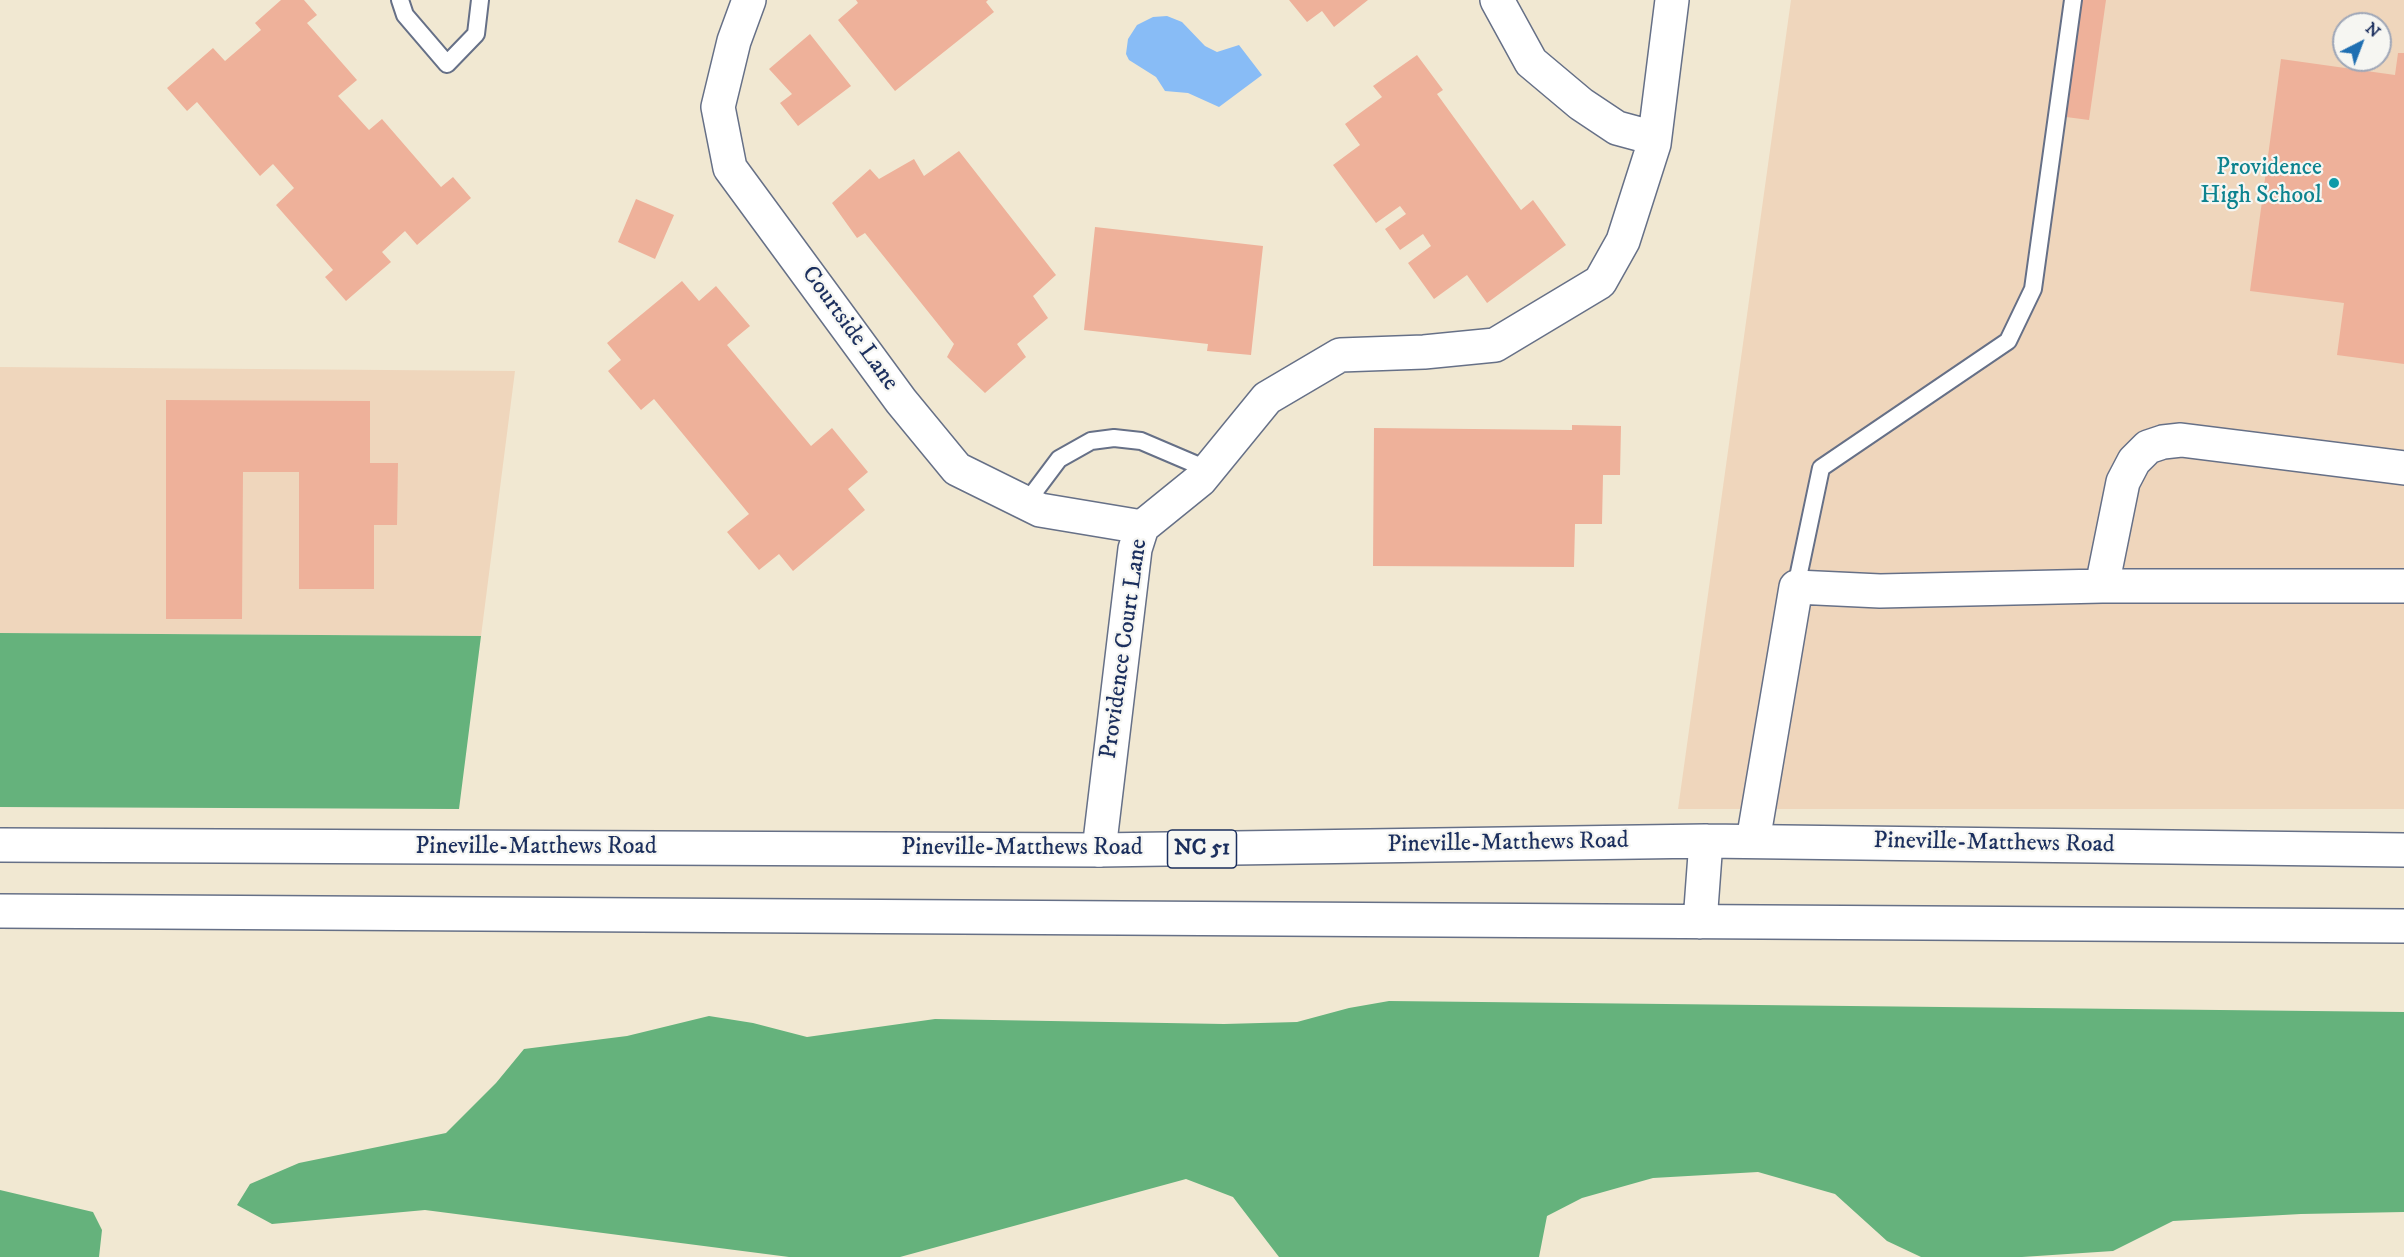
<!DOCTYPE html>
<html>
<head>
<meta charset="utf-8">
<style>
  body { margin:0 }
  #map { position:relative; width:2404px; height:1257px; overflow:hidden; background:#f1e8d2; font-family:"IM FELL DW Pica",serif }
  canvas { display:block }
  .north { position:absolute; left:2332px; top:12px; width:60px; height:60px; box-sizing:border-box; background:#f6f6f2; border:2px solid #9ea6b7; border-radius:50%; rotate:42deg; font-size:16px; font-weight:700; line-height:24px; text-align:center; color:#1b2f5e }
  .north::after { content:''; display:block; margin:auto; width:21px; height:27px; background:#1f6fb2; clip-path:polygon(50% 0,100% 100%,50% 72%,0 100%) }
</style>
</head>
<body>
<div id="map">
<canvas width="2404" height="1257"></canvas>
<div class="north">N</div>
</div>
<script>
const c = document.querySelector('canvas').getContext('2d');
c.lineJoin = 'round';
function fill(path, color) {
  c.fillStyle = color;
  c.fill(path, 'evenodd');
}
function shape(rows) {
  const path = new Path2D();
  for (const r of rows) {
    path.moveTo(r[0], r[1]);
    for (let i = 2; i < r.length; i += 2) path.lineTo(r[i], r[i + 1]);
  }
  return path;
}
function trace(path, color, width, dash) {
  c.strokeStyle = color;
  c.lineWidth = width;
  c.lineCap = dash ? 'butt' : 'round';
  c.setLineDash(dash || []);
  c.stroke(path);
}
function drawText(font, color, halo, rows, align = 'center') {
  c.font = font + ' "IM FELL DW Pica",serif';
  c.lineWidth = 4.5;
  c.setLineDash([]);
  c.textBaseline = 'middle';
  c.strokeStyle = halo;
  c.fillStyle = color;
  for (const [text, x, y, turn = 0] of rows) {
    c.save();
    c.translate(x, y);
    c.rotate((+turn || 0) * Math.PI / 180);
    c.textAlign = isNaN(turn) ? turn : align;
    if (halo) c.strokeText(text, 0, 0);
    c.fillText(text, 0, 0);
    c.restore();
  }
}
fill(shape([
  [1791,0,2404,0,2404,809,1678,809],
  [2344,24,2380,24,2380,60,2344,60],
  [0,367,515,371,481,636,0,633]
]), '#efd6bc');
fill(shape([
  [0,633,481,636,459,809,0,807],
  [1389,1001,2404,1012,2404,1212,2301,1214,2173,1221,2113,1251,2022,1257,1921,1257,1887,1241,1835,1194,1758,1172,1653,1178,1582,1198,1547,1216,1539,1257,1279,1257,1233,1197,1186,1179,900,1257,789,1257,425,1210,272,1224,237,1205,250,1184,299,1163,446,1133,496,1083,524,1049,627,1036,709,1016,753,1023,807,1037,935,1019,1224,1024,1297,1022,1349,1008],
  [0,1190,93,1212,102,1230,99,1257,0,1257]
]), '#65b27c');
fill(shape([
  [1167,16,1182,22,1205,46,1217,52,1239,45,1262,75,1219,107,1188,93,1165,91,1156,77,1129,60,1126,54,1128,39,1137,25,1153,17]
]), '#88bcf6');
fill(shape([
  [281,0,304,0,317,15,307,23,357,80,338,96,369,130,382,119,441,187,453,177,471,198,417,245,405,231,382,252,391,262,346,301,325,277,333,270,276,205,294,188,273,164,260,176,197,102,187,111,167,88,213,48,225,61,261,30,255,23],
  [856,0,988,0,986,2,994,12,895,91,838,20,858,3],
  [1289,0,1368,0,1334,27,1322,11,1307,22],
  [2082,0,2106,0,2089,120,2066,117],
  [810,34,851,86,798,126,780,103,792,94,769,69],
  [2398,53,2404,53,2404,364,2337,355,2344,303,2250,291,2281,59,2395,75],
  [1417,55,1443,90,1437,94,1521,210,1533,200,1566,245,1487,303,1467,275,1434,299,1408,263,1431,246,1423,234,1400,250,1385,229,1406,214,1400,206,1376,223,1333,165,1360,145,1345,124,1382,97,1373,86],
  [959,151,1056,275,1033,296,1048,318,1017,344,1026,357,985,393,947,357,954,344,865,233,857,238,832,203,870,169,879,179,914,159,924,176],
  [636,199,674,215,655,259,618,242],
  [1095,227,1263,246,1251,355,1207,351,1208,344,1084,330],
  [682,281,699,301,716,286,750,326,727,345,811,446,832,428,868,472,848,489,865,510,793,571,779,554,759,570,727,532,749,514,654,399,641,410,608,371,621,360,607,343],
  [166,400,370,401,370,463,398,463,397,525,374,525,374,589,299,589,299,472,243,472,242,619,166,619],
  [1572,425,1621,426,1620,475,1603,475,1602,524,1575,524,1574,567,1373,566,1374,428,1572,430]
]), '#eeb19a');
const service = shape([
  [400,0,405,15,447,64,476,34,480,0],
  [1026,503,1059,459,1091,441,1114,438,1141,441,1209,470],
  [1796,587,1821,468,2008,341,2033,289,2073,0]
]);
const minor = shape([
  [749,0,734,41,718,107,730,168,901,401,957,469,1040,510,1142,527],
  [1497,0,1531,62,1581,104,1617,128,1654,138],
  [2102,586,2404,586],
  [1753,841,1796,587,1880,591,2102,586,2123,482,2134,461,2148,447,2163,442,2181,440,2404,468],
  [1099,850,1135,549,1142,527,1200,480,1267,398,1340,355,1424,352,1495,345,1600,282,1623,241,1654,144,1672,0]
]);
const primary = shape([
  [0,845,1099,850,1706,841,2404,850],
  [0,911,2404,926],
  [1700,922,1706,841]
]);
trace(service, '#667087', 20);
trace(minor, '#667087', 36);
trace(primary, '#667087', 36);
trace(service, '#fff', 16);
trace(minor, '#fff', 33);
trace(primary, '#fff', 33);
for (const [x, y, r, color] of [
  [2334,183,6,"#0f9aa8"]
]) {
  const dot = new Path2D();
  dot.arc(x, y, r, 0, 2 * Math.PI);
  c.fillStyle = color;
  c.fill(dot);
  trace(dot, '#f6f6f2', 2);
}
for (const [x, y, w] of [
  [1202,849,69]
]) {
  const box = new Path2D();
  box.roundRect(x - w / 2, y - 19, w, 38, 4.5);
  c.fillStyle = '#f6f6f2';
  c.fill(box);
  trace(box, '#1b2f5e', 1.5);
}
drawText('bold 22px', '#1b2f5e', null, [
  ["NC 51",1202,849]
]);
drawText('24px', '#0d838f', '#f6f6f2', [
  ["Providence",2322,169],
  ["High School",2322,197]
], 'right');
drawText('24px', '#1b2f5e', '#f6f6f2', [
  ["Courtside Lane",849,329,54],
  ["Providence Court Lane",1125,649,-82],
  ["Pineville-Matthews Road",1508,844,-1],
  ["Pineville-Matthews Road",1994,844,1],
  ["Pineville-Matthews Road",536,848],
  ["Pineville-Matthews Road",1022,849]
]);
</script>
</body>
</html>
